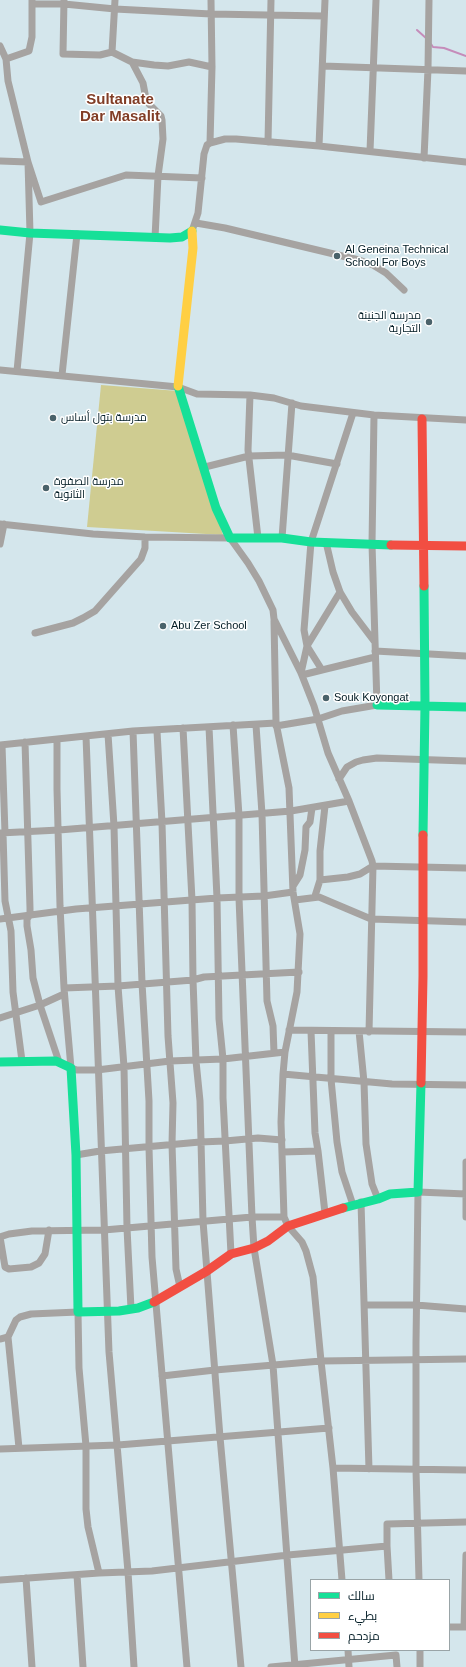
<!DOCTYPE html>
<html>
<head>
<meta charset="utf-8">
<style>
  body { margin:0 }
  #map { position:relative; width:466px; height:1667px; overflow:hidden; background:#d4e6ec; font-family:Arial,Cairo,sans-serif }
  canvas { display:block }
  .legend { position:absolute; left:310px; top:1579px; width:140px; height:72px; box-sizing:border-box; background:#fff; border:1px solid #99a4a7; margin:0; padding:5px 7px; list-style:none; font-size:12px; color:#001b24 }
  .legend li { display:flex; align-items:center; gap:8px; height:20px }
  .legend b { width:20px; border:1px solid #99a4a7 }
</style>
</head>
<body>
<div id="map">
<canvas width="466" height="1667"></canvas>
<ul class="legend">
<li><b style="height:5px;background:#16e098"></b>سالك</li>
<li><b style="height:5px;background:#ffcf43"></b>بطيء</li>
<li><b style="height:5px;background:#f24e42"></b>مزدحم</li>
</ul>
</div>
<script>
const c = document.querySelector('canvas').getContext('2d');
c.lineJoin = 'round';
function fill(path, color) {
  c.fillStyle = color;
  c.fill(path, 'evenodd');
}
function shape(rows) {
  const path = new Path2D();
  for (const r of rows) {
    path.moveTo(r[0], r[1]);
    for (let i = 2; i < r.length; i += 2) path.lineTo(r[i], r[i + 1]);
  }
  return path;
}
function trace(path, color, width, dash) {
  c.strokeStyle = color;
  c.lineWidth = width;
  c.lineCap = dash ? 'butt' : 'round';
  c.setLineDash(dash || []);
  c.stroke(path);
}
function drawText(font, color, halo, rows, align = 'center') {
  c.font = font + ' Arial,Cairo,sans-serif';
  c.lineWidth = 3;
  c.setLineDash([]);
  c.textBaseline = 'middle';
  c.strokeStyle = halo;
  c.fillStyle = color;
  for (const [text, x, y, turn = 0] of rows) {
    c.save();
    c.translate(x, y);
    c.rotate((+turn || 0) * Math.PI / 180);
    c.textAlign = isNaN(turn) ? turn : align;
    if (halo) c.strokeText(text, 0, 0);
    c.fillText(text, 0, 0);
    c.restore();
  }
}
fill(shape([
  [101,385,178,391,223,535,87,527]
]), '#cfcc91');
trace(shape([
  [417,30,427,39],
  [431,44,433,47,444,48,466,56]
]), '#c58cba', 2);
trace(shape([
  [64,0,63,54,100,55,112,52,132,62,154,65,168,66,189,62,212,67],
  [32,4,64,4,115,9,211,14,324,16],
  [0,46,6,59],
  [112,52,115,0],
  [132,62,143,83,146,99,149,104,161,116,162,120,163,139,158,176,155,238],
  [323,66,466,71],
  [268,142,271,0],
  [210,143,212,67,211,0],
  [319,146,325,0],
  [370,151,376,0],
  [424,158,428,69,429,0],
  [0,161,28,162,41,202,126,175,202,178],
  [196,223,225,228,359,260,373,265,386,273,404,290],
  [192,231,198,213,204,154,207,145,210,143,225,139,236,139,319,146,466,162],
  [0,370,178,387,197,394,250,395,274,398,301,406,374,415,466,420],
  [17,371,30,233,28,162,8,81,6,59,29,51,32,37,32,0],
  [62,375,77,234],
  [250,395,248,450,258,538],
  [205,467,249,456,287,455,337,464],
  [0,524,93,534,145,537,230,538,248,563,259,581,273,610,274,619,301,673,314,706,328,753,349,801,372,861,373,866,369,1032],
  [282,538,292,403],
  [326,542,333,572,340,592,352,612,374,641],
  [0,544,4,524],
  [340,592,307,646,322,670,375,657],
  [274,621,276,723],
  [35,633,73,623,83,618,95,611,141,559,145,548,145,537],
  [375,651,466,656],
  [301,673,307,646,304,630,311,542,353,413],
  [302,675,322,670],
  [233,725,239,816,239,898,252,1217,254,1248,273,1365,295,1667],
  [256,725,262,814,267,1001,273,1026,274,1053],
  [276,726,318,719,342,711,377,705,372,544,374,415],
  [209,727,217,898,219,1019,223,1059,223,1098,231,1254],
  [183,728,192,900,193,980,196,1061,200,1101,203,1221,220,1437,241,1667],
  [133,731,142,983,149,1101,149,1147,152,1257,187,1667],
  [157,731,162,823,168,1036,173,1103,172,1144,176,1269,180,1287],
  [108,734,114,826,118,986,124,1067,127,1228,131,1309],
  [86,736,109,1352,128,1572,134,1667],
  [57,739,57,789,60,906,64,988,71,1068,77,1070,97,1070,170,1061,223,1059,285,1052],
  [25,742,30,908,30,915,27,919,27,926,31,950,33,978,40,1005,59,1062],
  [0,745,133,731,276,723,289,788,293,892,300,934,297,992,285,1052,283,1074,281,1122,284,1217,288,1226,302,1242,306,1251,313,1277,321,1361,333,1468,342,1580],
  [2,745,5,833],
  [339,779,347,767,356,762,363,760,377,758,466,761],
  [0,833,59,830,291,811,349,801],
  [3,833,5,901,11,931,13,992,22,1061],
  [320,880,320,851,325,806],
  [293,886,300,875,305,850,306,827,310,822,312,808],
  [315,896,320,880,348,877,360,874,373,866,466,868],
  [295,900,319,897,371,919,466,922],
  [0,919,76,909,217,898,264,896,293,892],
  [64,988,118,986,193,980,204,977,299,972],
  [0,1018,40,1005,64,994],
  [289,1030,466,1032],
  [311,1031,315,1133,318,1151],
  [331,1031,331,1079,337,1142,342,1172,353,1205],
  [359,1031,364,1082,366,1144,372,1184,378,1199],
  [283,1074,392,1084,466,1085],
  [283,1152,318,1151,325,1213],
  [76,1155,100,1151,200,1142,225,1141,258,1138,282,1140],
  [466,1162,466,1217],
  [361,1202,369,1469],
  [0,1237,9,1234,32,1231,104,1230,252,1217,284,1217],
  [0,1237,5,1267,9,1269,31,1267,39,1263,45,1254,49,1230],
  [365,1305,416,1305,466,1309],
  [8,1337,19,1448],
  [0,1339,8,1337,16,1320,20,1317,31,1314,78,1312,79,1368,86,1446,86,1509,88,1527,99,1573,152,1571,288,1555,387,1546,389,1580],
  [162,1376,215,1370,321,1361,466,1359],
  [0,1449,118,1445,329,1428],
  [333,1468,466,1470],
  [387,1546,387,1524,466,1522],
  [77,1575,83,1667],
  [26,1578,32,1667],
  [0,1580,99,1573],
  [419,1580,416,1470,416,1343,418,1192,466,1194],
  [449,1627,466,1627],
  [464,1627,466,1555],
  [348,1650,349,1667],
  [271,1667,396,1655,397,1667],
  [420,1667,420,1650]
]), '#a6a3a1', 7);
trace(shape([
  [0,230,30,233,170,238,182,237,192,231],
  [178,386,216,508,230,538,282,538,311,542,391,545],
  [377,705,466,707],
  [423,835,425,705,424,586],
  [0,1062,56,1061,71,1068,76,1155,78,1312,119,1311,138,1308,154,1302],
  [343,1208,378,1199,390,1194,418,1192,421,1083]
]), '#16e098', 9);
trace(shape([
  [178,386,193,248,192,231]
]), '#ffcf43', 9);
trace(shape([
  [422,419,424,586],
  [391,545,466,546],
  [421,1083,423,976,423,835],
  [154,1302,207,1271,231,1254,254,1248,268,1241,288,1226,343,1208]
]), '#f24e42', 9);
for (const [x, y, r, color] of [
  [337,256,4,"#4a626a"],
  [429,322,4,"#4a626a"],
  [53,418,4,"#4a626a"],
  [46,488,4,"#4a626a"],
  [163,626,4,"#4a626a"],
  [326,698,4,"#4a626a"]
]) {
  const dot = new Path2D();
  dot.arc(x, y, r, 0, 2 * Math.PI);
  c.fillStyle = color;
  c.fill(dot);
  trace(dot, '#fff', 1.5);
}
drawText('11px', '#001b24', '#fff', [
  ["Al Geneina Technical",345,250],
  ["School For Boys",345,263],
  ["مدرسة الجنينة",421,316,"right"],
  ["التجارية",421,329,"right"],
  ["مدرسة بتول أساس",61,418],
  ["مدرسة الصفوة",54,482],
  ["الثانوية",54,495],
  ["Abu Zer School",171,626],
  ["Souk Koyongat",334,698]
], 'left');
drawText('bold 15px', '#813d26', '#fff', [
  ["Sultanate",120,100],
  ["Dar Masalit",120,117]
]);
</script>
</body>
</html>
